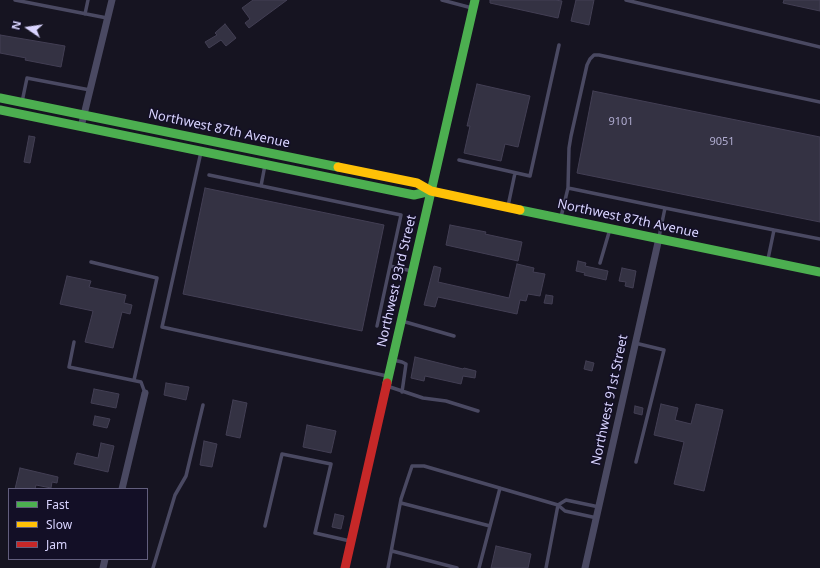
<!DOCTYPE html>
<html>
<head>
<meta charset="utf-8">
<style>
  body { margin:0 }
  #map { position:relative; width:820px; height:568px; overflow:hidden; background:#161421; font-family:"Noto Sans",sans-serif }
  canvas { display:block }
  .legend { position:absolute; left:8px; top:488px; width:140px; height:72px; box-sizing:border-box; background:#130f26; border:1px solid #625e7d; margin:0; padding:5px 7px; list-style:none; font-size:12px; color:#d9d4ff }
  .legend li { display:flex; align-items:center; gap:8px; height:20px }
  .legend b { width:20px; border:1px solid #625e7d }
  .north { position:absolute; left:8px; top:8px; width:40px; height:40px; -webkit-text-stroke:3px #130f26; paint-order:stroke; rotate:283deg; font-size:11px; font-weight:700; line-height:16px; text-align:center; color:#d9d4ff }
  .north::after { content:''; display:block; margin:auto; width:14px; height:18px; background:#d9d4ff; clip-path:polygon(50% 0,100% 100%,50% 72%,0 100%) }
</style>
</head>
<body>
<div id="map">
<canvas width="820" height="568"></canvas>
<ul class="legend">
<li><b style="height:5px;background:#4caf50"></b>Fast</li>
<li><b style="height:5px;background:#ffc107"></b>Slow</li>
<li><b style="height:5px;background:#c62828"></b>Jam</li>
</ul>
<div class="north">N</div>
</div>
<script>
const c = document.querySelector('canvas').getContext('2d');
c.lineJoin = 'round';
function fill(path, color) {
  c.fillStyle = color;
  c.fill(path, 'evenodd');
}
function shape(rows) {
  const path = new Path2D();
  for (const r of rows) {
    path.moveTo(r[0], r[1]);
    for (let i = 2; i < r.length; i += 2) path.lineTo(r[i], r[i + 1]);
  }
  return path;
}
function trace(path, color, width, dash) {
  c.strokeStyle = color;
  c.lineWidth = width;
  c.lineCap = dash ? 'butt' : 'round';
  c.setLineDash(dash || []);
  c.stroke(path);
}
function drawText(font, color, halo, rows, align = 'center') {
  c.font = font + ' "Noto Sans",sans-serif';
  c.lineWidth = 3;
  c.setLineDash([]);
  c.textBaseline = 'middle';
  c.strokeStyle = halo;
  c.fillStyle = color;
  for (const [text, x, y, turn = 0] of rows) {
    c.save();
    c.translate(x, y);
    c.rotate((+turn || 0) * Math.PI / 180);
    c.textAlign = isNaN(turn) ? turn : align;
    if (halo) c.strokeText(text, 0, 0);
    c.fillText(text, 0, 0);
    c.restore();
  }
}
const building = shape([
  [253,0,287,0,249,28,245,23,250,19,242,8,253,0],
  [490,0,555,0,562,1,558,18,490,3,490,0],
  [576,0,594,0,589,25,571,21,576,0],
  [784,0,820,0,820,11,783,3,784,0],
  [225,24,236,38,226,46,221,40,209,48,205,42,217,35,215,33,225,24],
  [0,35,65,46,61,67,25,60,26,58,0,53,0,35],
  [477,84,530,96,518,147,505,144,501,161,464,153,470,126,467,126,477,84],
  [593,91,820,137,820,222,577,173,593,91],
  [29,136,35,137,30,163,24,162,29,136],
  [205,188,384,225,362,331,183,294,205,188],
  [450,225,486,232,485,234,522,242,518,261,446,245,450,225],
  [578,261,586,263,585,266,608,271,606,280,584,275,585,273,576,271,578,261],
  [517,264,534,268,533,272,545,274,540,296,528,294,526,301,520,300,517,314,438,297,435,307,424,305,434,266,441,268,438,282,509,298,517,264],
  [622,268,636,271,633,288,625,286,626,282,619,281,622,268],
  [67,276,91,281,89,287,126,295,124,303,132,305,130,314,122,312,113,348,85,342,93,311,60,304,67,276],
  [546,295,553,296,552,304,544,303,546,295],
  [415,357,463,369,464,368,476,371,475,378,463,376,461,384,425,376,424,381,411,378,415,357],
  [586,361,594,363,592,371,584,369,586,361],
  [166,383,189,387,186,400,164,395,166,383],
  [94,389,119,394,116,408,91,403,94,389],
  [233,400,247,403,240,438,226,435,233,400],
  [661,404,678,408,675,420,691,424,696,404,723,410,704,491,674,484,684,442,654,435,661,404],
  [635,406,643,408,642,415,634,413,635,406],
  [95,416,110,419,107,428,93,425,95,416],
  [307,425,336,431,331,453,303,447,307,425],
  [204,441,217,444,212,467,200,465,204,441],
  [101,443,114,446,108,472,74,464,77,453,98,458,101,443],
  [20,468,58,477,57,483,52,482,51,488,36,485,35,489,15,489,20,468],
  [335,514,344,516,341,529,332,527,335,514],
  [496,546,531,554,528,568,491,568,496,546]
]);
fill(building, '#343243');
trace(building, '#433f54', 1);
trace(shape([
  [15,0,107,18],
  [442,0,472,8],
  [626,0,820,47],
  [85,14,88,0],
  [22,102,27,78,90,90],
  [201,152,162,327,387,376],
  [459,160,530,176,559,45],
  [209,175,401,215,377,326],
  [261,186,265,165],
  [568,188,569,148,571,136,587,65,590,59,594,55,599,55,820,102],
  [508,206,515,173],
  [561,217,568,188,665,208],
  [659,237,665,208,774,230],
  [768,259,774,230,820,239],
  [91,262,157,278,134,380],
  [600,263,610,229],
  [390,266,412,271],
  [402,321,454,336],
  [74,342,69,367,141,382,145,393],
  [635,343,664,350,636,462],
  [393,360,402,362,406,364,402,392],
  [387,386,423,398,446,401,478,411],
  [401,503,490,526],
  [265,526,282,454,331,464,315,533,350,541],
  [392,551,457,568],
  [153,568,175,495,186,476,203,405],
  [388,568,401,499,412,466,424,466,558,505,565,511,597,518],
  [479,568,500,488],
  [546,568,558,505,566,500,599,507]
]), '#4a4962', 3.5);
trace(shape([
  [81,127,112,0],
  [122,489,145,393],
  [103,568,105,559],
  [585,568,659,238]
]), '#4a4962', 7);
trace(shape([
  [0,98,338,167],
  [0,110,414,195,431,191],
  [520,210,820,272],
  [387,383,475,0]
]), '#4caf50', 9);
trace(shape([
  [338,167,417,183,431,191,520,210]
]), '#ffc107', 9);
trace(shape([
  [345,568,387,383]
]), '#c62828', 9);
drawText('11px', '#b0acd0', null, [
  ["9101",621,122],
  ["9051",722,142]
]);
drawText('13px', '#d9d4ff', '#130f26', [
  ["Northwest 87th Avenue",219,129,12],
  ["Northwest 87th Avenue",628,219,12],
  ["Northwest 93rd Street",397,281,-77],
  ["Northwest 91st Street",610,400,-78]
]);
</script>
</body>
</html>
